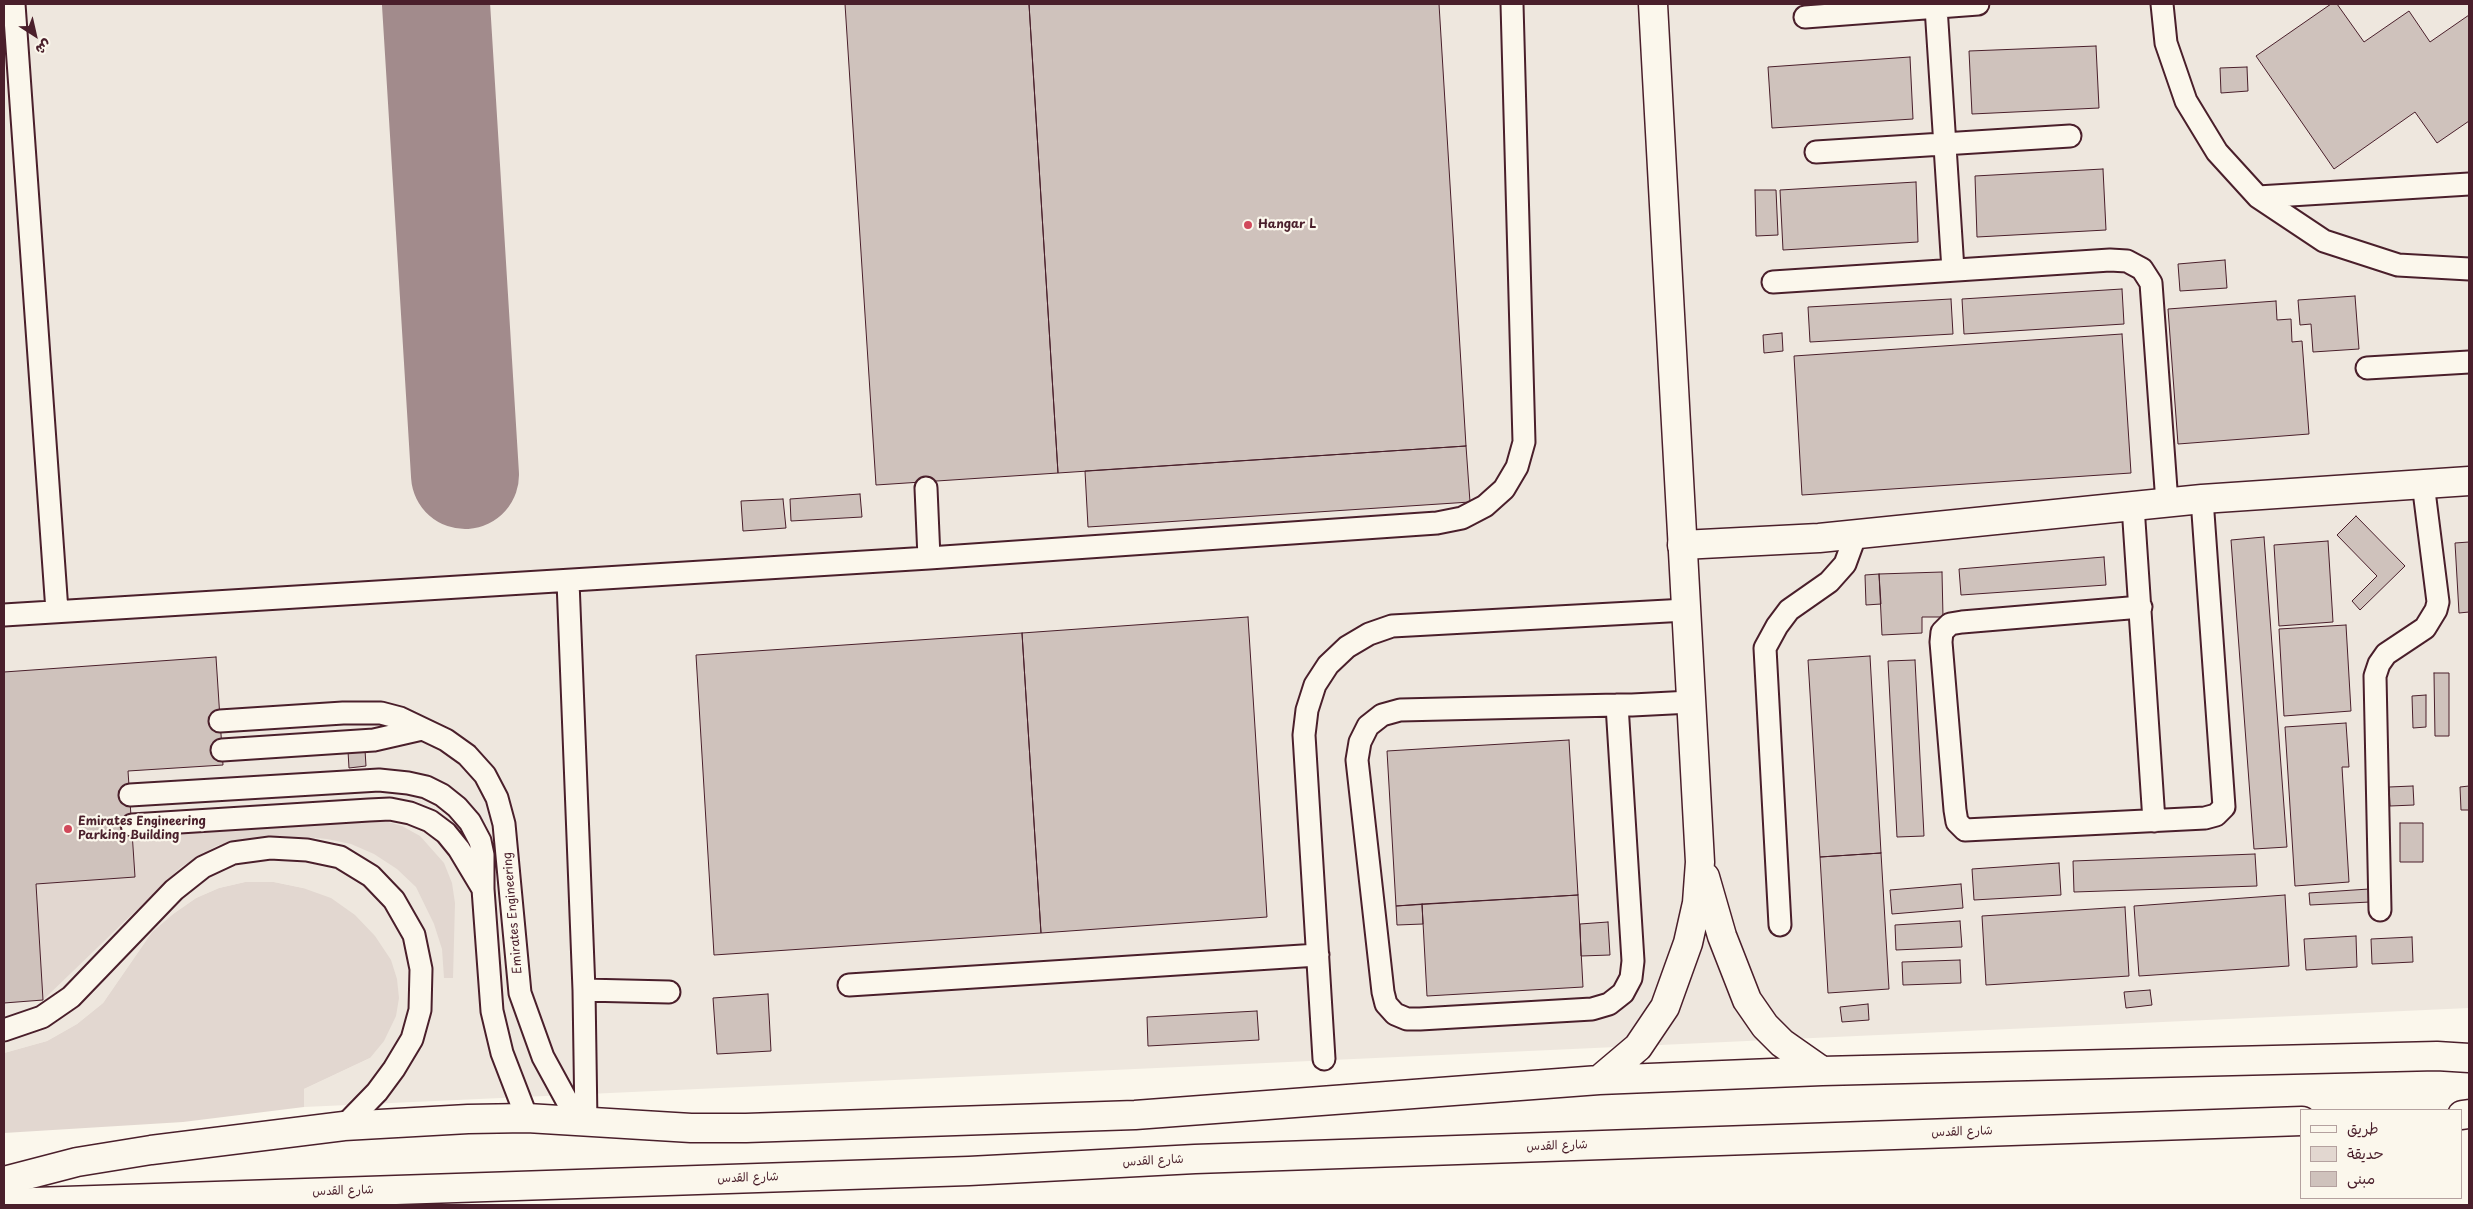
<!DOCTYPE html>
<html>
<head>
<meta charset="utf-8">
<style>
  body { margin:0 }
  #map { position:relative; width:2473px; height:1209px; overflow:hidden; background:#fbf7ec; font-family:"Playpen Sans","Playpen Sans Arabic",sans-serif }
  canvas { display:block }
  .frame { position:absolute; inset:0; border:5px solid #4a1f2b; pointer-events:none }
  .legend { position:absolute; left:2300px; top:1109px; width:162px; height:90px; box-sizing:border-box; background:#fbf7ec; border:1px solid #b4a19f; margin:0; padding:6px 9px; list-style:none; font-size:15px; color:#4a1f2b }
  .legend li { display:flex; align-items:center; gap:10px; height:25px }
  .legend b { width:25px; border:1px solid #b4a19f }
  .north { position:absolute; left:10px; top:10px; width:50px; height:50px; -webkit-text-stroke:4px #fbf7ec; paint-order:stroke; rotate:145deg; font-size:14px; font-weight:700; line-height:20px; text-align:center; color:#4a1f2b }
  .north::after { content:''; display:block; margin:auto; width:18px; height:22px; background:#4a1f2b; clip-path:polygon(50% 0,100% 100%,50% 72%,0 100%) }
</style>
</head>
<body>
<div id="map">
<canvas width="2473" height="1209"></canvas>
<div class="frame"></div>
<ul class="legend">
<li><b style="height:6px;background:#fbf7ec"></b>طريق</li>
<li><b style="height:14px;background:#e2d7d0"></b>حديقة</li>
<li><b style="height:14px;background:#cfc2bc"></b>مبنى</li>
</ul>
<div class="north">ش</div>
</div>
<script>
const c = document.querySelector('canvas').getContext('2d');
c.lineJoin = 'round';
function fill(path, color) {
  c.fillStyle = color;
  c.fill(path, 'evenodd');
}
function shape(rows) {
  const path = new Path2D();
  for (const r of rows) {
    path.moveTo(r[0], r[1]);
    for (let i = 2; i < r.length; i += 2) path.lineTo(r[i], r[i + 1]);
  }
  return path;
}
function trace(path, color, width, dash) {
  c.strokeStyle = color;
  c.lineWidth = width;
  c.lineCap = dash ? 'butt' : 'round';
  c.setLineDash(dash || []);
  c.stroke(path);
}
function drawText(font, color, halo, rows, align = 'center') {
  c.font = font + ' "Playpen Sans","Playpen Sans Arabic",sans-serif';
  c.lineWidth = 4.5;
  c.setLineDash([]);
  c.textBaseline = 'middle';
  c.strokeStyle = halo;
  c.fillStyle = color;
  for (const [text, x, y, turn = 0] of rows) {
    c.save();
    c.translate(x, y);
    c.rotate((+turn || 0) * Math.PI / 180);
    c.textAlign = isNaN(turn) ? turn : align;
    if (halo) c.strokeText(text, 0, 0);
    c.fillText(text, 0, 0);
    c.restore();
  }
}
fill(shape([
  [4,4,2469,4,2469,1008,304,1107,304,1089,370,1058,303,888,274,882,245,882,219,888,196,898,173,914,152,932,103,1003,77,1024,47,1041,4,1053]
]), '#eee7de');
fill(shape([
  [360,818,381,820,402,826,420,836,444,863,452,883,455,903,453,978,444,978,442,949,434,924,416,887,397,869,374,854,351,844,327,839,304,837,235,841,216,846,181,867,43,1000,36,884,135,877,133,833],
  [245,882,274,882,303,888,331,898,355,915,375,936,391,960,397,979,399,998,396,1016,384,1041,370,1058,304,1089,304,1107,183,1122,4,1133,4,1053,47,1041,77,1024,103,1003,152,932,173,914,196,898,219,888]
]), '#e2d7d0');
trace(shape([
  [436,4,465,475]
]), '#a28b8c', 108);
const building = shape([
  [845,4,1029,4,1058,473,876,485,845,4],
  [1029,4,1439,4,1466,446,1058,473,1029,4],
  [2331,4,2337,4,2364,42,2409,11,2430,42,2469,15,2469,121,2437,143,2415,112,2334,169,2256,56,2331,4],
  [2096,46,2099,108,1972,114,1969,51,2096,46],
  [1910,57,1913,119,1772,128,1768,67,1910,57],
  [2247,67,2248,91,2221,93,2220,68,2247,67],
  [2103,169,2106,230,1977,237,1975,176,2103,169],
  [1916,182,1918,242,1783,250,1780,190,1916,182],
  [1755,190,1776,190,1778,235,1756,236,1755,190],
  [2225,260,2227,288,2180,291,2178,264,2225,260],
  [2122,289,2124,324,1964,334,1962,299,2122,289],
  [2355,296,2359,349,2313,352,2311,324,2300,325,2298,300,2355,296],
  [1951,299,1953,334,1810,342,1808,307,1951,299],
  [2276,301,2277,320,2291,319,2292,342,2302,341,2309,434,2178,444,2168,309,2276,301],
  [1782,333,1783,351,1764,353,1763,335,1782,333],
  [2122,334,2131,473,1802,495,1794,356,2122,334],
  [1466,446,1470,502,1088,527,1085,471,1466,446],
  [860,494,862,517,791,521,790,499,860,494],
  [783,499,786,528,743,531,741,501,783,499],
  [2356,516,2405,566,2360,610,2352,601,2377,576,2337,535,2356,516],
  [2264,537,2287,847,2254,849,2231,540,2264,537],
  [2328,541,2333,622,2279,626,2274,545,2328,541],
  [2469,542,2469,612,2459,613,2455,543,2469,542],
  [2104,557,2106,585,1961,595,1959,569,2104,557],
  [1942,572,1943,617,1922,617,1922,633,1882,635,1879,574,1942,572],
  [1879,574,1881,604,1866,605,1865,575,1879,574],
  [1248,617,1267,917,1041,933,1022,633,1248,617],
  [2346,625,2351,711,2284,716,2279,629,2346,625],
  [1022,633,1041,933,714,955,696,655,1022,633],
  [1870,656,1881,853,1820,857,1808,660,1870,656],
  [216,657,223,765,128,771,135,877,36,884,43,1000,4,1003,4,672,216,657],
  [1915,660,1924,836,1897,837,1888,661,1915,660],
  [2434,673,2449,673,2449,736,2435,736,2434,673],
  [2426,695,2426,727,2413,728,2412,696,2426,695],
  [2346,723,2349,767,2342,767,2349,882,2295,886,2285,727,2346,723],
  [1569,740,1578,895,1396,906,1387,751,1569,740],
  [365,750,366,766,349,768,348,751,365,750],
  [2413,786,2414,805,2390,806,2389,787,2413,786],
  [2469,786,2469,810,2461,810,2460,787,2469,786],
  [2400,823,2423,823,2423,862,2400,862,2400,823],
  [1881,853,1889,989,1828,993,1820,857,1881,853],
  [2255,854,2257,886,2074,892,2073,861,2255,854],
  [2059,863,2061,895,1974,900,1972,869,2059,863],
  [1961,884,1963,908,1892,914,1890,890,1961,884],
  [2369,889,2370,902,2310,905,2309,893,2369,889],
  [1578,895,1583,987,1427,996,1422,904,1578,895],
  [2285,895,2289,966,2139,976,2134,906,2285,895],
  [1422,904,1423,924,1397,925,1396,906,1422,904],
  [2125,907,2129,976,1986,985,1982,916,2125,907],
  [1960,921,1962,947,1896,950,1895,925,1960,921],
  [1608,922,1610,955,1581,956,1580,924,1608,922],
  [2356,936,2357,967,2306,970,2304,939,2356,936],
  [2412,937,2413,962,2372,964,2371,939,2412,937],
  [1960,960,1961,983,1903,985,1902,962,1960,960],
  [2150,990,2152,1005,2126,1008,2124,992,2150,990],
  [768,994,771,1051,717,1054,713,998,768,994],
  [1868,1004,1869,1020,1842,1022,1840,1007,1868,1004],
  [1257,1011,1259,1040,1148,1046,1147,1017,1257,1011]
]);
fill(building, '#cfc2bc');
trace(building, '#4a1f2b', 1);
const lane = shape([
  [14,4,57,611],
  [2162,4,2166,43,2186,101,2217,152,2258,197,2324,241,2398,265,2469,269],
  [1936,7,1953,270],
  [1805,17,1978,4],
  [1816,152,2070,136],
  [2258,197,2469,184],
  [1773,282,2110,260,2127,261,2142,269,2151,283,2167,503],
  [2367,368,2469,362],
  [926,488,929,558],
  [2133,506,2154,821],
  [568,581,584,990,586,1122],
  [2141,607,1962,622,1950,624,1942,632,1941,642,1955,810,1957,822,1965,830,2205,818,2216,815,2224,807,2202,499],
  [4,615,929,558,1437,523,1462,518,1485,506,1504,489,1517,467,1524,442,1512,4],
  [1617,705,1633,961,1631,978,1623,993,1609,1004,1592,1009,1420,1019,1407,1019,1395,1014,1386,1004,1383,992,1357,760,1360,742,1368,726,1382,715,1400,710,1617,705,1632,705,1691,702],
  [220,721,343,713,381,713,400,718,446,740,467,755,485,775,497,798,504,824,520,993,543,1057,578,1121],
  [222,750,374,740,422,729],
  [130,795,379,780,408,783,426,787,442,795,457,807,470,822,480,841,483,855,483,889,492,1011,502,1053,527,1118],
  [132,825,369,810,390,809,410,813,430,821,446,833,459,849,483,889],
  [2380,910,2375,676,2379,664,2386,654,2425,628,2436,610,2438,602,2423,483],
  [1780,925,1765,648,1777,626,1789,610,1829,582,1845,564,1856,534],
  [849,985,1318,955],
  [584,990,669,992],
  [4,1030,42,1017,71,997,174,890,203,867,233,853,270,848,307,850,340,857,371,876,394,900,414,935,421,969,420,1010,412,1039,394,1069,377,1092,344,1126],
  [1324,1059,1304,735,1307,710,1315,685,1328,665,1347,647,1369,634,1392,626,1686,610]
]);
const street = shape([
  [1705,877,1722,936,1747,1000,1765,1026,1782,1043,1822,1071],
  [1599,1080,1638,1047,1665,1007,1688,943,1697,903,1700,862,1653,4],
  [4,1181,77,1162,151,1150,344,1126,468,1119,527,1118,691,1128,746,1128,1135,1115,1599,1080,1822,1071,2437,1056,2469,1058]
]);
const secondary = shape([
  [1682,545,1819,538,2202,499,2469,481],
  [2462,1115,2469,1114],
  [4,1203,969,1171,1195,1159,2302,1121]
]);
trace(lane, '#4a1f2b', 25);
trace(street, '#4a1f2b', 31);
trace(secondary, '#4a1f2b', 31);
trace(lane, '#fbf7ec', 21);
trace(street, '#fbf7ec', 28);
trace(secondary, '#fbf7ec', 28);
for (const [x, y, r, color] of [
  [1248,225,5,"#d1495b"],
  [68,829,5,"#d1495b"]
]) {
  const dot = new Path2D();
  dot.arc(x, y, r, 0, 2 * Math.PI);
  c.fillStyle = color;
  c.fill(dot);
  trace(dot, '#fbf7ec', 2);
}
drawText('bold 12px', '#4a1f2b', '#fbf7ec', [
  ["Hangar L",1258,225],
  ["Emirates Engineering",78,822],
  ["Parking Building",78,836]
], 'left');
drawText('12px', '#4a1f2b', '#fbf7ec', [
  ["Emirates Engineering",513,913,-95],
  ["شارع القدس",1962,1132,-2],
  ["شارع القدس",1557,1146,-2],
  ["شارع القدس",1153,1161,-3],
  ["شارع القدس",748,1178,-2],
  ["شارع القدس",343,1191,-2]
]);
</script>
</body>
</html>
